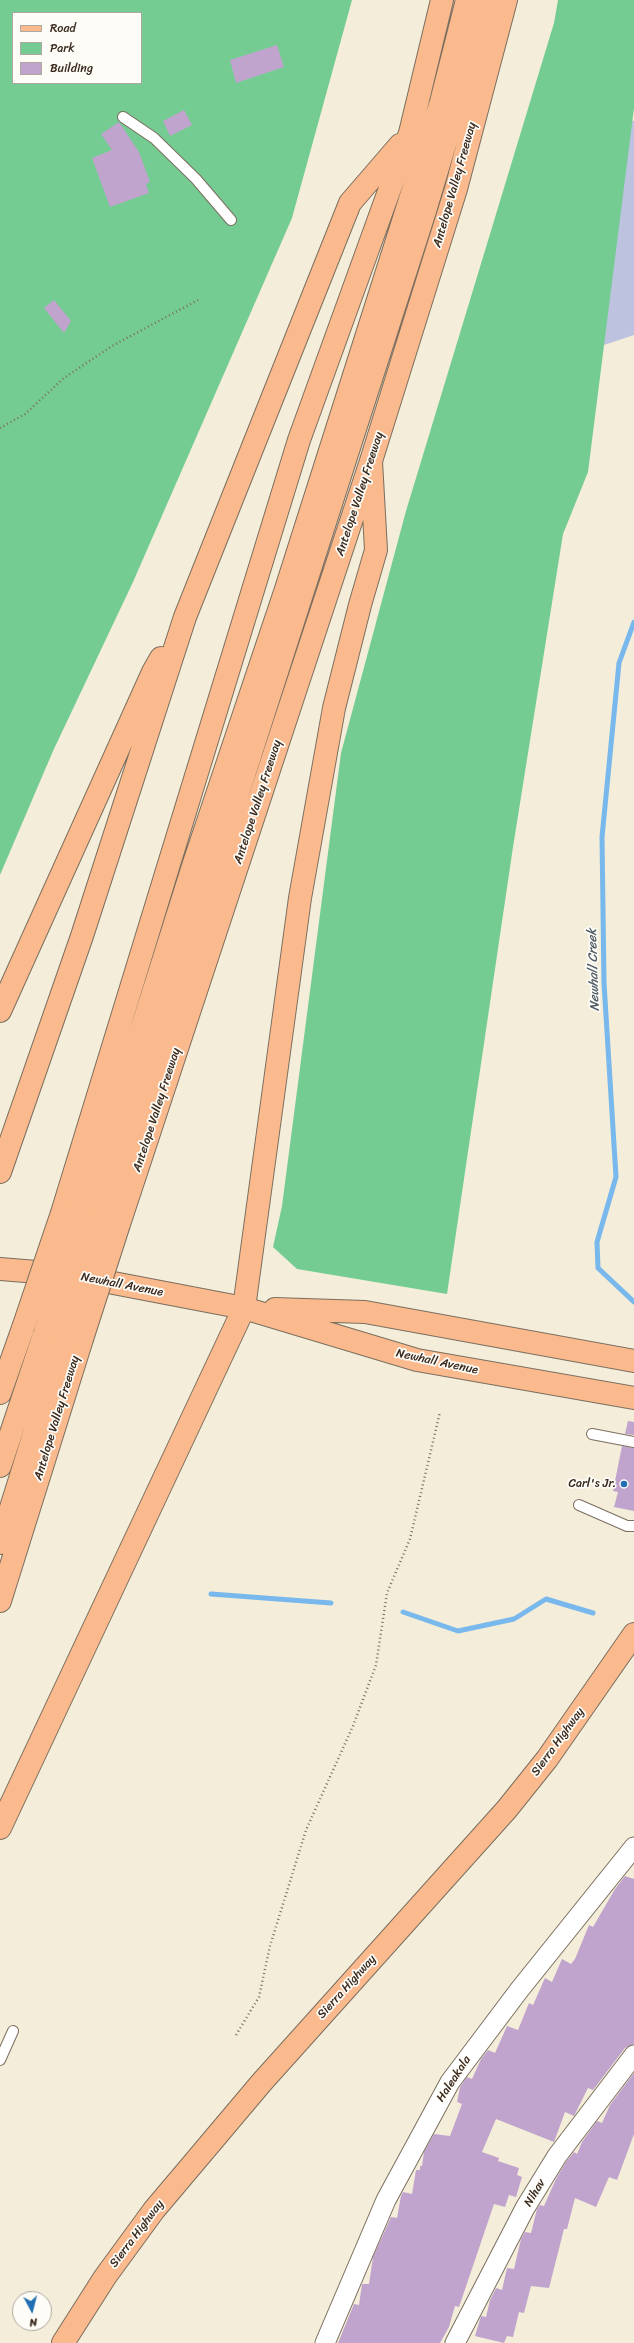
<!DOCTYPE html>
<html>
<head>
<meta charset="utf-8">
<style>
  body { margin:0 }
  #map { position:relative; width:634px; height:2343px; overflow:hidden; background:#f3edd9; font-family:Sriracha,sans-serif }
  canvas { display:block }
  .legend { position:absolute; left:12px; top:12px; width:130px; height:72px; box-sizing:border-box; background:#fdfcf7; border:1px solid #afa8a0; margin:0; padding:5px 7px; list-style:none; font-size:12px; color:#3b2a1e }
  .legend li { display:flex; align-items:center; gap:8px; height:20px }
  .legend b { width:20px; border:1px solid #afa8a0 }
  .north { position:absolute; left:12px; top:2291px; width:40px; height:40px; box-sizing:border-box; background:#fdfcf7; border:1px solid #afa8a0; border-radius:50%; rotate:173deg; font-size:11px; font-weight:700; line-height:16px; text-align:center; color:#3b2a1e }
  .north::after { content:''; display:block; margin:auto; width:14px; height:18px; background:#1f6fb2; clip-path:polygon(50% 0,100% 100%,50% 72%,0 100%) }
</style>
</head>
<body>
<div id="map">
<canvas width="634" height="2343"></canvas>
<ul class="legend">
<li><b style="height:5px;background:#fbba8d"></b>Road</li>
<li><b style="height:11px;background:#74cc92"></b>Park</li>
<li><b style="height:11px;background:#c0a4cd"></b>Building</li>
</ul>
<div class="north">N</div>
</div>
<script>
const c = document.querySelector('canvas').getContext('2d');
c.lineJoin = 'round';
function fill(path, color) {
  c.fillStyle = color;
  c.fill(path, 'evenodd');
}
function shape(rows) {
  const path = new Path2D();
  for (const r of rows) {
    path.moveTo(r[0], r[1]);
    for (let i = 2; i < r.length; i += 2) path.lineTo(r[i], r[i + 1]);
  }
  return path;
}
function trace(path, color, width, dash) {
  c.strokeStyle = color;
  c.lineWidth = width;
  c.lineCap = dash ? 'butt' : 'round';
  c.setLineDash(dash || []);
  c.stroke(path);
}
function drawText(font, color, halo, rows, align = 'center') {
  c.font = font + ' Sriracha,sans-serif';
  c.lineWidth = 3.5;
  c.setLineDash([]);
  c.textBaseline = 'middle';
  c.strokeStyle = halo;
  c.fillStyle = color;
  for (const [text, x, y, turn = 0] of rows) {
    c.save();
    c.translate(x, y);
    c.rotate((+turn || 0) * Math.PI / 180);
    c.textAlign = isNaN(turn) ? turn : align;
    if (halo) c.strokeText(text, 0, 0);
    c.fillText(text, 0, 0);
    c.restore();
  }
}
fill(shape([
  [630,120,634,121,634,335,601,346]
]), '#bdc3de');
fill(shape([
  [0,0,352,0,292,218,133,582,53,751,0,875],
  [13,13,141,13,141,83,13,83],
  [558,0,634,0,634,108,588,472,563,534,513,847,447,1294,297,1269,273,1247,282,1206,341,753,406,511,554,23]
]), '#74cc92');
trace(shape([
  [634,622,619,663,602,837,604,983,616,1177,597,1242,598,1268,634,1302],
  [211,1594,331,1603],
  [403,1612,458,1631,514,1619,546,1599,593,1613]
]), '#78b8ec', 5);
fill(shape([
  [277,45,284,67,236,83,230,60],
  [184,110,192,125,170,136,163,121],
  [119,122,139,152,150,182,146,184,149,193,110,207,92,158,112,150,101,134],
  [54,300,71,321,64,333,44,308],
  [628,1421,634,1422,634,1435,625,1434],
  [622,1446,634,1448,634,1511,614,1507,618,1492,613,1491],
  [625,1876,634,1879,634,2044,625,2048,593,2090,588,2088,574,2116,565,2112,554,2142,496,2119,482,2152,499,2158,498,2161,519,2168,517,2175,522,2177,516,2197,509,2195,505,2207,494,2204,459,2307,455,2306,449,2327,440,2343,338,2343,354,2304,359,2305,362,2284,369,2284,373,2257,391,2217,397,2218,401,2196,403,2192,412,2194,416,2170,420,2170,420,2166,422,2166,424,2152,434,2134,450,2136,462,2104,457,2102,460,2087,467,2077,472,2079,481,2059,488,2050,495,2053,507,2026,518,2030,529,2003,533,2005,545,1978,552,1982,562,1959,571,1964,575,1959,589,1925,593,1927,615,1889],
  [634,2073,634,2134,617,2180,609,2177,596,2207,575,2198,567,2229,564,2229,549,2288,531,2286,524,2313,519,2312,513,2337,507,2336,504,2343,475,2336,481,2316,486,2317,490,2300,496,2288,502,2290,507,2268,514,2269,521,2239,525,2232,531,2233,537,2209,540,2205,544,2206,556,2179,566,2162,574,2152,577,2154,582,2142,597,2121,602,2123,610,2105]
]), '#c0a4cd');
const service = shape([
  [123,117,154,138,196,179,231,220],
  [592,1434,634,1442],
  [579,1505,627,1526,634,1526],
  [0,2060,13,2031]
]);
const minor = shape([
  [325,2343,386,2200,450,2082,520,1989,634,1847],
  [455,2343,525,2208,557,2156,634,2055]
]);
const primary = shape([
  [82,1277,244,1308,417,1360,634,1398],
  [275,1309,365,1312,634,1361],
  [63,2343,105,2277,154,2210,262,2082,507,1809,547,1759,634,1634]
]);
const motorway = shape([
  [0,1011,153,672,161,658],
  [0,1172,82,936,185,617,350,203,400,145],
  [62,1213,299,440,410,133,442,0],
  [82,1217,194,863,286,589,441,102,467,0],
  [101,1220,425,211,456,107,484,0],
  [119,1224,371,461,456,189,506,0],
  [0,1269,61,1274],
  [0,1393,23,1328],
  [0,1466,45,1332],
  [0,1543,65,1335],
  [0,1601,82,1339],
  [0,1828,244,1308,300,898,334,708,360,605,376,550,371,461]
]);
trace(service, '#7b6e5f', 12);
trace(minor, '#7b6e5f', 21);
trace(primary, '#7b6e5f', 24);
trace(motorway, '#7b6e5f', 24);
trace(shape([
  [0,428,25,414,64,378,112,346,200,299],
  [236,2035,259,1997,270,1946,306,1830,353,1726,376,1665,387,1593,410,1539,440,1412]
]), '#7b6e5f', 2.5, [1, 3]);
trace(service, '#fff', 10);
trace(minor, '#fff', 19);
trace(primary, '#fbba8d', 22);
trace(motorway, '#fbba8d', 22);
const motorwayBridge = shape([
  [23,1328,62,1213],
  [45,1332,82,1217],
  [65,1335,101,1220],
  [82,1339,119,1224]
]);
trace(motorwayBridge, '#7b6e5f', 24, []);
trace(motorwayBridge, '#fbba8d', 22);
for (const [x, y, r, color] of [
  [624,1484,4,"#1f6fb2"]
]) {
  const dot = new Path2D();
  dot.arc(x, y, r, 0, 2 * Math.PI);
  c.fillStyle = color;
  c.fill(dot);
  trace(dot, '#fdfcf7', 1.5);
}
drawText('12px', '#3b2a1e', '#fdfcf7', [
  ["Antelope Valley Freeway",455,185,-74],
  ["Antelope Valley Freeway",360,494,-72],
  ["Antelope Valley Freeway",258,802,-72],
  ["Antelope Valley Freeway",157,1110,-72],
  ["Newhall Avenue",122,1285,11],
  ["Newhall Avenue",437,1362,12],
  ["Antelope Valley Freeway",57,1418,-73],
  ["Sierra Highway",558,1742,-54],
  ["Sierra Highway",347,1987,-48],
  ["Haleakala",454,2079,-57],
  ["Nihav",535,2193,-59],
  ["Sierra Highway",137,2234,-53]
]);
drawText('12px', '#3b2a1e', '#fdfcf7', [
  ["Carl's Jr.",616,1484]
], 'right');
drawText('italic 13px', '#505c66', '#fdfcf7', [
  ["Newhall Creek",594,970,-92]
]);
</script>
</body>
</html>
